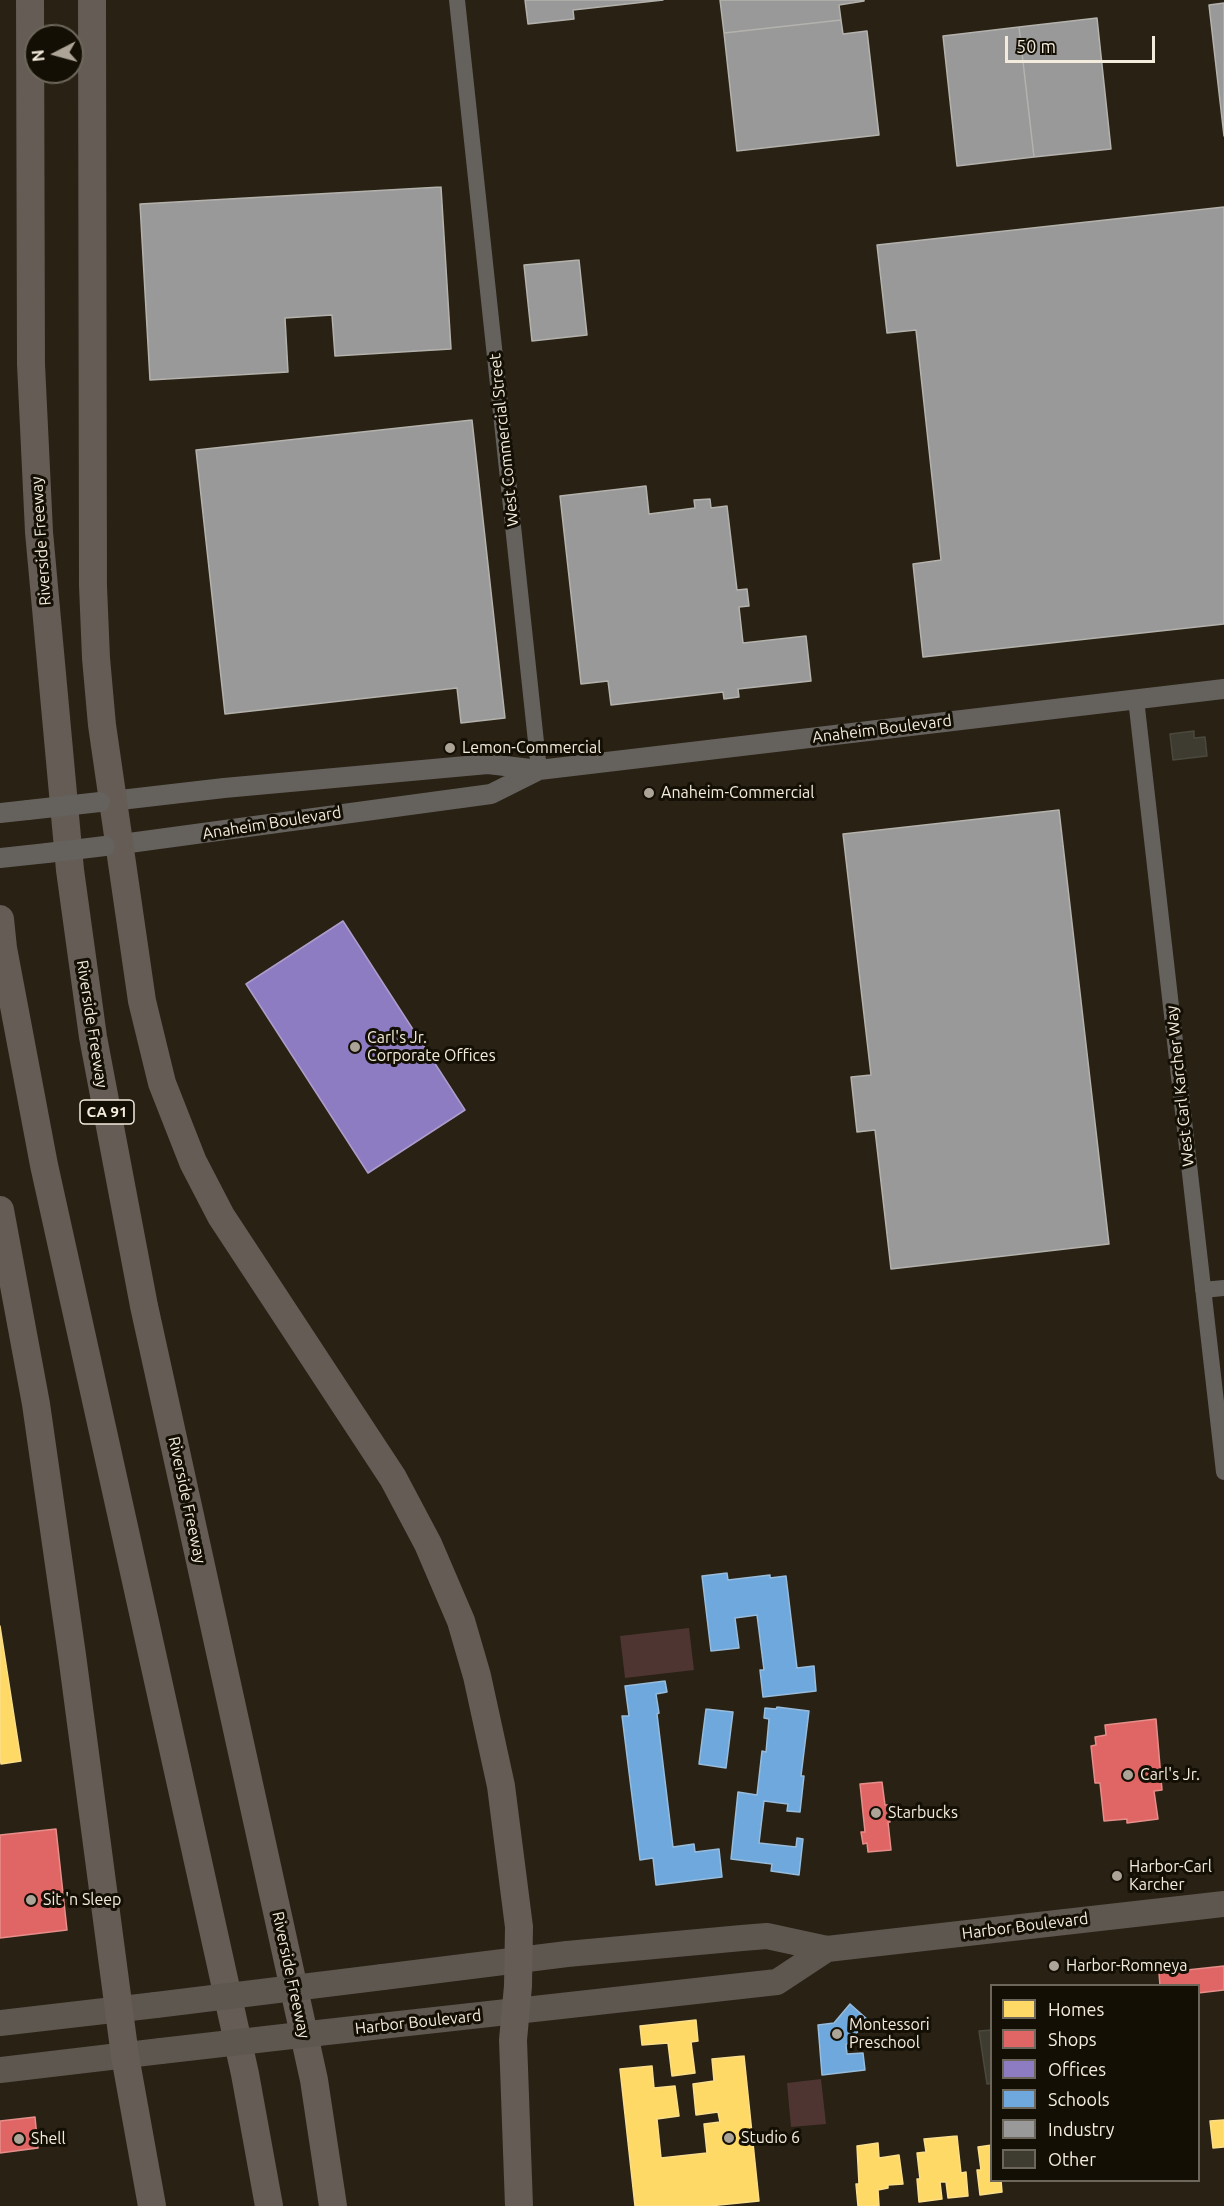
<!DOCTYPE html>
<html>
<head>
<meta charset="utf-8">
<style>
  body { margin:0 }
  #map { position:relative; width:1224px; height:2206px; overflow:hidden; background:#282114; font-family:Ubuntu,sans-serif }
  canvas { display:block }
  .legend { position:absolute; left:990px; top:1984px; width:210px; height:198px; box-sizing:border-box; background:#140f05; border:2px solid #6d675b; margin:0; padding:8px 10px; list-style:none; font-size:18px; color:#f3ebdc }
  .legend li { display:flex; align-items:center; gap:12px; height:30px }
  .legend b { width:30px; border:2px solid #6d675b }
  .north { position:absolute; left:24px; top:24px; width:60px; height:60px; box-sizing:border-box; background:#140f05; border:2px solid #6d675b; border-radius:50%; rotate:264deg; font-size:16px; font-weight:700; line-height:24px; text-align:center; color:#f3ebdc }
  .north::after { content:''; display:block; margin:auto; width:21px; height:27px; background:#aca496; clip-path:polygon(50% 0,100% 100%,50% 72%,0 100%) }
  .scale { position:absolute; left:1005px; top:36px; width:150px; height:27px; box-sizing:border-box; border:3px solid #f3ebdc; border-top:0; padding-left:8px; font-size:18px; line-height:21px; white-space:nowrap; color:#f3ebdc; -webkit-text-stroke:4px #140f05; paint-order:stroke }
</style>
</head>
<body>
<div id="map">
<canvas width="1224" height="2206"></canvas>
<ul class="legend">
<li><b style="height:16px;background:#ffd966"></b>Homes</li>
<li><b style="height:16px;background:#e06666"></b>Shops</li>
<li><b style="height:16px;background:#8e7cc3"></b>Offices</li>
<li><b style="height:16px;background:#6fa8dc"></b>Schools</li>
<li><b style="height:16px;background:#999"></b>Industry</li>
<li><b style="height:16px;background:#3e3c31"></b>Other</li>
</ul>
<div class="north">N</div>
<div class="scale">50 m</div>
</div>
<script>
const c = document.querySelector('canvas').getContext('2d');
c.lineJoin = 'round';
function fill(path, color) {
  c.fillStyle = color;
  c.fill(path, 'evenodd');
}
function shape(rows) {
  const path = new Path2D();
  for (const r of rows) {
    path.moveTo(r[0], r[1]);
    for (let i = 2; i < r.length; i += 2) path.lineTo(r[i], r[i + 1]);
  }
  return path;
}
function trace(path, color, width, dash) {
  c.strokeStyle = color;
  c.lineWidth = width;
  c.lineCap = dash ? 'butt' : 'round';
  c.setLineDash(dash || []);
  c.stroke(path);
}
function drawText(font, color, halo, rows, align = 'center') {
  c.font = font + ' Ubuntu,sans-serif';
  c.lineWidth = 6;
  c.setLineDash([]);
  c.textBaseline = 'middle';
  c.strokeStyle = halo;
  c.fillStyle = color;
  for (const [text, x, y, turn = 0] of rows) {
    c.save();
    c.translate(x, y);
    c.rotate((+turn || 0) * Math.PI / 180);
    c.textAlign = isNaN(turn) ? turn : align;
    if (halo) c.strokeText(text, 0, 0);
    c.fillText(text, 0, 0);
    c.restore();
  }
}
fill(shape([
  [689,1628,694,1670,625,1678,620,1636],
  [821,2079,826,2124,791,2127,787,2083]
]), '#4e3531');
const homes = shape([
  [0,1626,21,1761,1,1764,0,1757,0,1626],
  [696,2020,698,2041,691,2042,695,2073,672,2076,668,2043,642,2045,640,2026,696,2020],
  [744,2056,759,2201,709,2206,635,2206,620,2069,652,2066,654,2088,675,2086,679,2116,657,2119,661,2158,707,2153,704,2124,720,2122,718,2112,696,2115,693,2084,714,2081,712,2059,744,2056],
  [1224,2120,1224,2147,1213,2148,1210,2121,1224,2120],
  [957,2136,961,2173,966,2172,968,2196,948,2198,946,2182,940,2182,942,2199,919,2202,917,2179,920,2179,917,2153,926,2152,924,2139,957,2136],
  [878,2143,879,2158,899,2155,903,2184,888,2185,888,2188,878,2190,879,2206,858,2206,856,2184,859,2184,857,2146,878,2143],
  [992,2145,992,2180,1001,2180,1002,2192,980,2195,977,2170,981,2170,978,2147,992,2145]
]);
fill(homes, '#ffd966');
trace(homes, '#fbde89', 1.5);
const shops = shape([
  [1156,1719,1162,1790,1154,1791,1158,1819,1127,1823,1127,1819,1104,1821,1100,1783,1095,1783,1091,1746,1096,1745,1095,1737,1106,1735,1105,1725,1156,1719],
  [882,1782,885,1805,888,1805,890,1822,888,1822,891,1850,868,1852,867,1843,863,1844,861,1832,865,1832,860,1784,882,1782],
  [56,1829,67,1930,0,1938,0,1835,56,1829],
  [1224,1966,1224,1990,1198,1993,1198,1986,1160,1986,1159,1973,1224,1966],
  [35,2117,38,2148,0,2153,0,2121,35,2117]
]);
fill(shops, '#e06666');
trace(shops, '#e68e89', 1.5);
const offices = shape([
  [343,921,465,1110,368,1173,246,984,343,921]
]);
fill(offices, '#8e7cc3');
trace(offices, '#ac9dca', 1.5);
const schools = shape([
  [727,1573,728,1580,770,1575,770,1578,786,1576,797,1668,814,1666,816,1691,763,1697,760,1670,764,1670,757,1615,735,1618,739,1648,711,1651,702,1576,727,1573],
  [665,1681,667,1692,656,1694,659,1713,657,1714,673,1847,694,1844,695,1852,719,1849,722,1877,656,1885,653,1858,640,1860,622,1716,629,1716,625,1686,665,1681],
  [777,1707,809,1711,801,1776,804,1776,800,1812,787,1811,788,1804,764,1801,759,1843,796,1847,797,1838,803,1839,799,1875,771,1871,772,1864,731,1859,738,1792,757,1795,762,1751,766,1752,769,1719,764,1718,765,1708,776,1709,777,1707],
  [706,1709,733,1712,726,1768,699,1764,706,1709],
  [850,2004,868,2020,846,2045,847,2054,863,2053,865,2070,822,2075,818,2025,834,2023,850,2004]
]);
fill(schools, '#6fa8dc');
trace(schools, '#97bcdc', 1.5);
const industry = shape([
  [525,0,663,0,573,10,574,19,528,24,525,0],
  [720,0,864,0,864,1,839,5,841,20,724,33,720,0],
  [1224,3,1224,136,1209,5,1224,3],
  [1097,18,1111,149,1034,157,1019,27,1097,18],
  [841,20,843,34,867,31,879,135,737,151,724,33,841,20],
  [1019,27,1034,157,957,166,943,36,1019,27],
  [441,187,451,349,335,356,332,315,285,318,288,372,150,380,140,204,441,187],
  [1224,207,1224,624,923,657,913,564,941,560,916,330,887,333,877,245,1224,207],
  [579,260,587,335,532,341,524,265,579,260],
  [472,420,505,718,461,723,457,688,225,714,196,450,472,420],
  [646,486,649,514,695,508,694,500,710,499,711,508,727,506,737,590,747,589,749,606,739,607,743,643,806,636,811,681,738,689,739,697,724,699,723,692,611,705,608,681,581,684,560,496,646,486],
  [1059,810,1109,1244,891,1269,875,1130,857,1132,851,1077,871,1075,843,834,1059,810]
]);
fill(industry, '#999');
trace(industry, '#b4b2ad', 1.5);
const building = shape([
  [1194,731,1194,738,1205,737,1207,756,1173,760,1170,734,1194,731],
  [992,2030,992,2083,987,2084,979,2031,992,2030]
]);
fill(building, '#3e3c31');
trace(building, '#4b483c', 1.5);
trace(shape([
  [457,0,539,770],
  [1136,699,1224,1472],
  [1203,1290,1224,1288]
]), '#65615d', 16);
trace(shape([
  [103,802,224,788,488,764,539,770,1224,689],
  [0,813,28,810],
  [107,846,491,794,539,770],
  [0,858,47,853]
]), '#65615d', 20);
trace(shape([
  [383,1977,567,1954,742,1938,767,1936,827,1949,1224,1904],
  [0,2023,156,2005],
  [318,2033,777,1982,827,1949],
  [0,2070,161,2051]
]), '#5e574f', 26);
trace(shape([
  [30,0,31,364,39,532,70,870,93,1037,144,1306,314,2080,333,2206],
  [92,0,93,586,96,658,102,725,142,1001,162,1083,193,1162,221,1216,393,1478,428,1544,461,1621,477,1676,501,1786,519,1927,518,1986,513,2040,519,2206],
  [0,919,3,948,44,1165,245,2074,269,2206],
  [0,1210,36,1404,72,1655,125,2056,152,2206]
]), '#645c55', 28);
trace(shape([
  [28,810,100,802],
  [47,853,105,846]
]), '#65615d', 20);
trace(shape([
  [156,2005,383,1977],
  [161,2051,318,2033]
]), '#5e574f', 26);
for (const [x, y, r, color] of [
  [450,748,6,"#aca496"],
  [649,793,6,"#aca496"],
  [355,1047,6,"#aca496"],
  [1128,1775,6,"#aca496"],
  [876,1813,6,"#aca496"],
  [1117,1876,6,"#aca496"],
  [31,1900,6,"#aca496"],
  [1054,1966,6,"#aca496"],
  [837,2034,6,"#aca496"],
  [729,2138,6,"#aca496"],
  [19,2139,6,"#aca496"]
]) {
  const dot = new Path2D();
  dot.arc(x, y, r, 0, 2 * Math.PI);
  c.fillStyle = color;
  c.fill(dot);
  trace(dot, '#140f05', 2);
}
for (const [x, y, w] of [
  [107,1112,54]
]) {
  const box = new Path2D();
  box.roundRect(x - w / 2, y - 12, w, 24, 4.5);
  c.fillStyle = '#140f05';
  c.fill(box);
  trace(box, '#f3ebdc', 1.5);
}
drawText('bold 15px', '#f3ebdc', null, [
  ["CA 91",107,1112]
]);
drawText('16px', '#f3ebdc', '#140f05', [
  ["West Commercial Street",504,440,-96],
  ["Riverside Freeway",41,541,-94],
  ["Anaheim Boulevard",882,729,-7],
  ["Anaheim Boulevard",272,823,-9],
  ["Riverside Freeway",92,1024,81],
  ["West Carl Karcher Way",1180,1086,-96],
  ["Riverside Freeway",187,1500,78],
  ["Harbor Boulevard",1025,1926,-7],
  ["Riverside Freeway",291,1975,78],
  ["Harbor Boulevard",418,2022,-6]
]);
drawText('16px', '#f3ebdc', '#140f05', [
  ["Lemon-Commercial",462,748],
  ["Anaheim-Commercial",661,793],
  ["Carl's Jr.",367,1038],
  ["Corporate Offices",367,1056],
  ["Carl's Jr.",1140,1775],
  ["Starbucks",888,1813],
  ["Harbor-Carl",1129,1867],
  ["Karcher",1129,1885],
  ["Sit 'n Sleep",43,1900],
  ["Harbor-Romneya",1066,1966],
  ["Montessori",849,2025],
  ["Preschool",849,2043],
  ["Studio 6",741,2138],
  ["Shell",31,2139]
], 'left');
</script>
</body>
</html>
